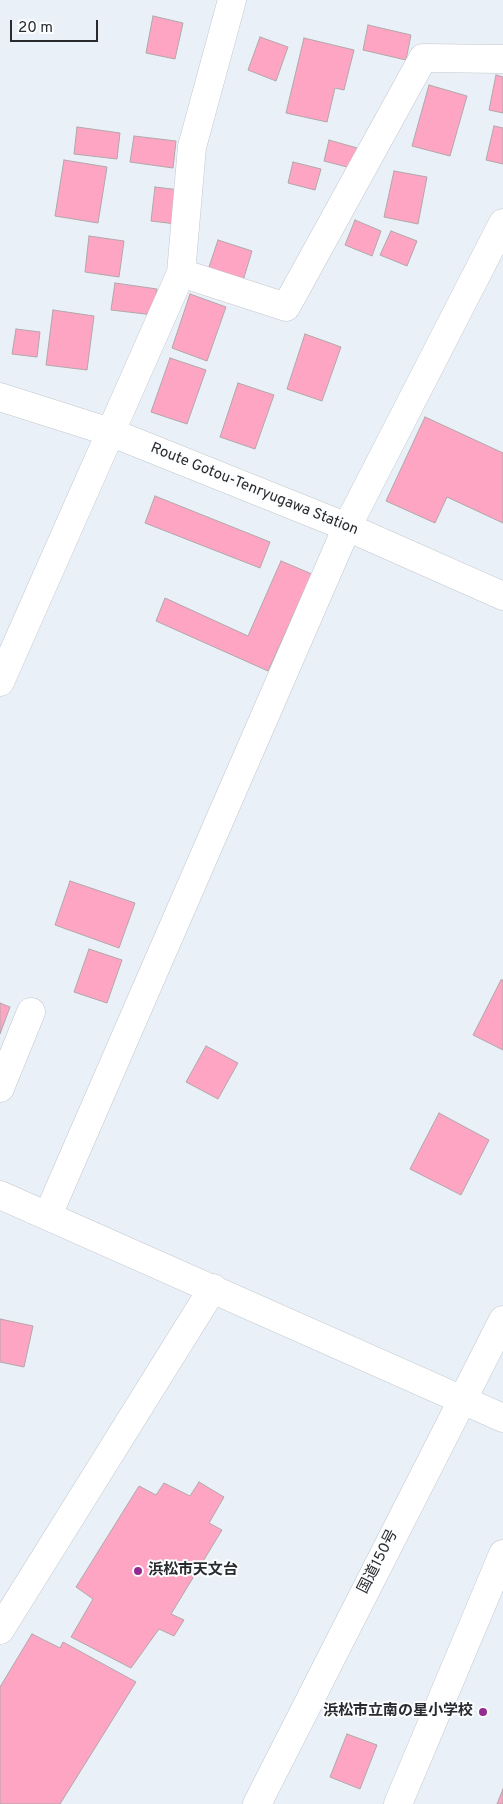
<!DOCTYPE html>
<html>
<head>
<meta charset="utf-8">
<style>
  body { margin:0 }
  #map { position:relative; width:503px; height:1804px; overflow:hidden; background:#eaf0f7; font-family:Overpass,sans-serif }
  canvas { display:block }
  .scale { position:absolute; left:10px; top:20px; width:88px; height:22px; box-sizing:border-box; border:2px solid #282a2d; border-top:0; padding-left:6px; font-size:15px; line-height:18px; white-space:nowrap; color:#282a2d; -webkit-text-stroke:4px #fcfdfe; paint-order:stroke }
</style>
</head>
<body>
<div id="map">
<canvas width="503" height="1804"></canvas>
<div class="scale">20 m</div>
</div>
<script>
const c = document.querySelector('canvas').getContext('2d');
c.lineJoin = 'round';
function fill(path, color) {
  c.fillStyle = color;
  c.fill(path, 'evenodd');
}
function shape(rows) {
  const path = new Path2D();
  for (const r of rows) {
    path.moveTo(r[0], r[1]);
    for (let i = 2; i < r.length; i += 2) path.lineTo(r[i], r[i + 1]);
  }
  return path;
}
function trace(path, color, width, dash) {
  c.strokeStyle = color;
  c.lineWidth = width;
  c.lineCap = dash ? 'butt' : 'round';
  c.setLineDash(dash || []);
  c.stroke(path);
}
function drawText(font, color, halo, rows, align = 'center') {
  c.font = font + ' Overpass,"Noto Sans JP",sans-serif';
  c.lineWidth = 4;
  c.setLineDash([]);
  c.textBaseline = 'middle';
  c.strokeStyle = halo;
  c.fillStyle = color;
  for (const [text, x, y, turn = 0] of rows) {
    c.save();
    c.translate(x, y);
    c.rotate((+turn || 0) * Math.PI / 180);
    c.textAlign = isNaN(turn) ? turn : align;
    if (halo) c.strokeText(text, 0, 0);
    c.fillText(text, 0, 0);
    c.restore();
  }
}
const building = shape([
  [153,16,183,23,175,59,146,53,153,16],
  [368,25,411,35,406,60,363,50,368,25],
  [260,37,288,47,276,81,248,70,260,37],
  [304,38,354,50,344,90,335,88,327,122,286,113,304,38],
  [496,75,503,77,503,113,489,110,496,75],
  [429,85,467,96,450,156,412,146,429,85],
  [494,126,503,128,503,164,486,160,494,126],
  [77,127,120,133,117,159,74,154,77,127],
  [134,136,176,141,173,168,130,162,134,136],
  [329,140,357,148,351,168,324,161,329,140],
  [64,160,107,167,98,223,55,216,64,160],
  [293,162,321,169,315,190,288,183,293,162],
  [394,171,427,177,418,224,384,217,394,171],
  [155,187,180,190,176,224,151,221,155,187],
  [355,220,381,231,372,256,345,245,355,220],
  [391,231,417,241,407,266,380,255,391,231],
  [89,236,124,241,119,277,85,272,89,236],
  [218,240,252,251,242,284,207,273,218,240],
  [115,283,157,289,154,315,111,310,115,283],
  [190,294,226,307,207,361,172,348,190,294],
  [53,310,94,316,87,370,46,365,53,310],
  [16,329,40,332,37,357,12,354,16,329],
  [305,334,341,347,322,401,287,389,305,334],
  [170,358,206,370,187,424,151,412,170,358],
  [238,383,274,395,255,449,220,437,238,383],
  [425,417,503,453,503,523,447,497,435,523,386,501,425,417],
  [155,496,270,542,260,568,145,523,155,496],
  [281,561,312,574,268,671,156,621,165,598,248,636,281,561],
  [70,881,135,903,119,948,55,925,70,881],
  [89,949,122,960,107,1003,74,992,89,949],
  [501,980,503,980,503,1050,473,1035,501,980],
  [0,1003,10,1007,0,1034,0,1003],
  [206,1046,238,1063,218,1099,186,1082,206,1046],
  [439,1113,489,1140,461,1195,410,1169,439,1113],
  [0,1319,33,1326,24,1367,0,1362,0,1319],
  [199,1482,224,1497,209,1523,222,1530,171,1614,184,1620,174,1636,159,1629,131,1668,71,1637,93,1599,76,1587,139,1486,156,1495,164,1483,190,1496,199,1482],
  [32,1634,60,1648,63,1642,136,1682,60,1804,0,1804,0,1687,32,1634],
  [347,1734,377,1745,360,1789,330,1777,347,1734],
  [503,1789,503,1804,497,1804,503,1789]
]);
fill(building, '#fea5c4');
trace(building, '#b0a7a9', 1);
const minor = shape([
  [181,273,286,307,423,58,503,59],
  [0,682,181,273,192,147,232,0],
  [0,1088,31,1012],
  [0,1195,503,1418],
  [48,1215,347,527,503,223],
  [0,1630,213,1288],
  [398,1804,503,1554]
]);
const major = shape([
  [0,397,110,432,347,527,503,596]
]);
const highway = shape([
  [257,1804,503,1320]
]);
trace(minor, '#c1c7cd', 29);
trace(major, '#c1c7cd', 29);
trace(highway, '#c1c7cd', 29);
trace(minor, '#fff', 28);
trace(major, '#fff', 28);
trace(highway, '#fff', 28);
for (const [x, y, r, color] of [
  [138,1571,5,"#942b8e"],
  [483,1712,5,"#942b8e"]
]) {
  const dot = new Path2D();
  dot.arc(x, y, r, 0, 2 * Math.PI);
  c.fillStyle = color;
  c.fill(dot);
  trace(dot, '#fcfdfe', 2);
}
drawText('15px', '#282a2d', '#fcfdfe', [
  ["Route Gotou-Tenryugawa Station",254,490,22],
  ["国道150号",379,1562,-63]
]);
drawText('bold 15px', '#282a2d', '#fcfdfe', [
  ["浜松市天文台",148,1571],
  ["浜松市立南の星小学校",473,1712,"right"]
], 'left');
</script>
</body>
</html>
